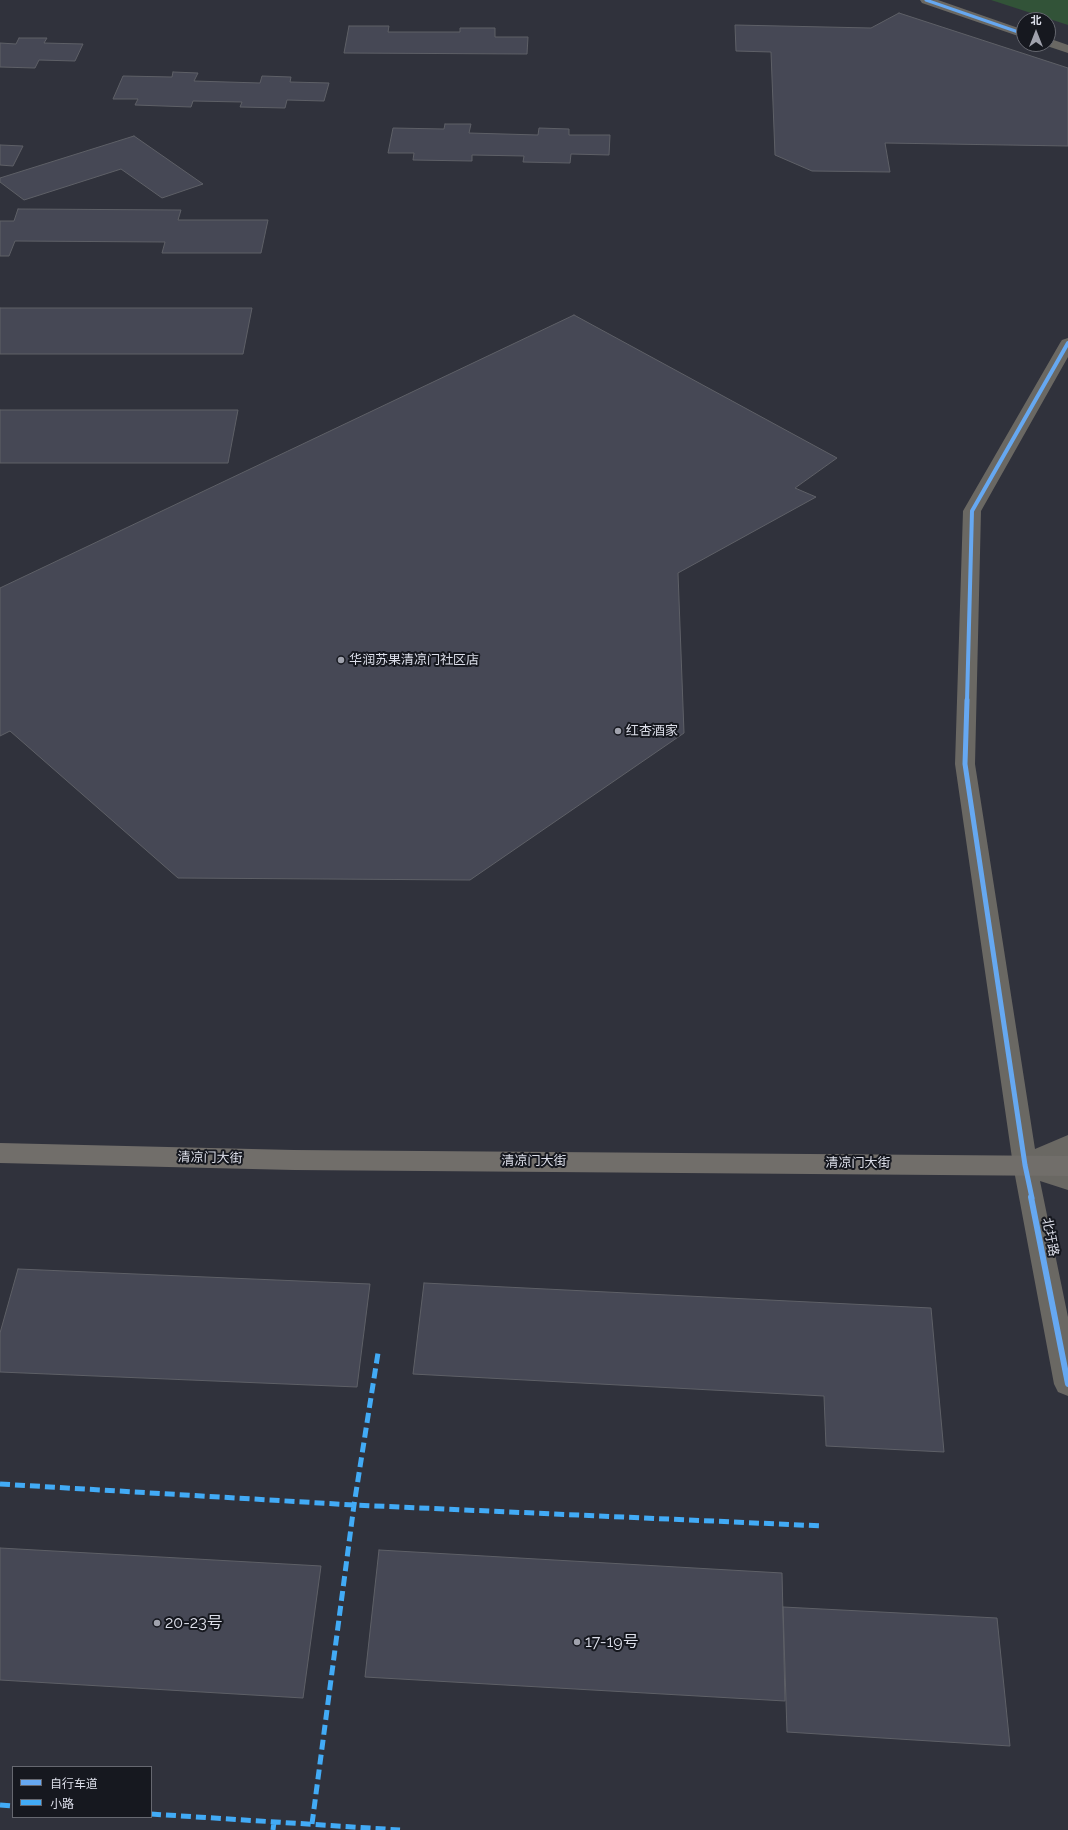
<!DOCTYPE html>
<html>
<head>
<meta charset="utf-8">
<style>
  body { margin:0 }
  #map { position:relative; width:1068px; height:1830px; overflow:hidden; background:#30323c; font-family:Raleway,"Noto Sans SC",sans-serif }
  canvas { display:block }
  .legend { position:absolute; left:12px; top:1766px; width:140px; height:52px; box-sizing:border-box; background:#16181f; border:1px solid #666870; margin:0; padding:5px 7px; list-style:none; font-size:12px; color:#dddfea }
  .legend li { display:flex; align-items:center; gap:8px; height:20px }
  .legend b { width:20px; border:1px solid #666870 }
  .north { position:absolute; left:1016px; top:12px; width:40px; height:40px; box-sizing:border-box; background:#16181f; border:1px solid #666870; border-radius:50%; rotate:0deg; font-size:11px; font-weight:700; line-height:16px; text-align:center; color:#dddfea }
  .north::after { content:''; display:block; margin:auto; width:14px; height:18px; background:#a0a2ad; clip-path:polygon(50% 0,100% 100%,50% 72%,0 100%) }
</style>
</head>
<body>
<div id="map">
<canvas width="1068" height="1830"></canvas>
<ul class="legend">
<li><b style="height:5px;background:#66a8f1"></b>自行车道</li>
<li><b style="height:5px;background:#42abf6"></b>小路</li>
</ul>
<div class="north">北</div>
</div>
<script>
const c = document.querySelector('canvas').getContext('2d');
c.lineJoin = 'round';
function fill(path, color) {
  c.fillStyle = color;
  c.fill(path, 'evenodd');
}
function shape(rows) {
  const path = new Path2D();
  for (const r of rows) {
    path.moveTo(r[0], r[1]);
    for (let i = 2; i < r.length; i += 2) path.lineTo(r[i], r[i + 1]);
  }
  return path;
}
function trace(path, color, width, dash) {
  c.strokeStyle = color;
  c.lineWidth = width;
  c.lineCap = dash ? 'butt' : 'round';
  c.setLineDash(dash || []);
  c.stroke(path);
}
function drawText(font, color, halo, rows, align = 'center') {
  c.font = font + ' Raleway,"Noto Sans SC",sans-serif';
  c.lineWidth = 4;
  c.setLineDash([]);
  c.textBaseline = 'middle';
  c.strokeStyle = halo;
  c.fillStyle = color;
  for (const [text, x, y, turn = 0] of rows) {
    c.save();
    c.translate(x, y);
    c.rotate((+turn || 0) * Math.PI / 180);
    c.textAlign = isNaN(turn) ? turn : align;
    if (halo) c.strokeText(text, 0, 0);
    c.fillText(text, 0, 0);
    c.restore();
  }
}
fill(shape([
  [991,0,1068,0,1068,25]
]), '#325338');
const building = shape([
  [899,13,1068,68,1068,146,885,143,890,172,812,171,775,155,771,52,736,51,735,25,871,28,899,13],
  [349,26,389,26,388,32,460,32,460,28,495,28,495,37,528,37,527,54,344,53,349,26],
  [19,38,47,38,44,43,83,44,75,61,39,60,35,68,0,67,0,43,16,44,19,38],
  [173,72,198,73,194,81,260,83,262,76,291,77,290,82,329,83,324,101,287,100,285,108,240,107,242,102,193,101,191,107,135,105,138,99,113,99,123,76,172,77,173,72],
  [445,124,471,124,469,133,538,135,539,128,569,129,569,135,610,135,609,155,571,154,570,163,523,162,524,156,472,155,472,161,413,160,414,153,388,153,393,128,444,129,445,124],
  [134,136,203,184,162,198,121,169,24,200,0,182,0,178,134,136],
  [0,145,23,146,13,166,0,165,0,145],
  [18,209,181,210,178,220,268,220,261,253,162,253,165,242,15,241,9,256,0,256,0,221,14,221,18,209],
  [0,308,252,308,243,354,0,354,0,308],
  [574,315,837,458,795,488,816,497,678,573,684,733,470,880,178,878,10,731,0,736,0,588,574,315],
  [0,410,238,410,228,463,0,463,0,410],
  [18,1269,370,1284,357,1387,0,1372,0,1333,18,1269],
  [424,1283,931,1308,944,1452,826,1446,824,1396,413,1374,424,1283],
  [0,1548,321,1566,303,1698,0,1680,0,1548],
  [379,1550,782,1573,785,1701,365,1677,379,1550],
  [783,1607,997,1618,1010,1746,787,1732,783,1607]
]);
fill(building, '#464855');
trace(building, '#5e6067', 1);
fill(shape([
  [920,0,938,0,1024,30,1024,38,922,3,920,0],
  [1048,38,1068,45,1068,53,1044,45,1048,44,1048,38],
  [1068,338,1068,357,981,511,975,764,1035,1149,1068,1135,1068,1156,1051,1164,1068,1170,1068,1190,1040,1181,1068,1317,1068,1396,1058,1392,1054,1384,1013,1165,955,764,963,511,1060,343,1062,340,1068,338]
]), '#6a6863');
fill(shape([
  [0,1143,294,1150,1068,1156,1068,1176,294,1170,0,1163,0,1143]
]), '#716e6a');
trace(shape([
  [0,1484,354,1505,823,1526],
  [0,1805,13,1806],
  [151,1814,400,1830],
  [312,1824,354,1505,378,1353],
  [273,1830,274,1822]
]), '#42abf6', 5, [10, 5]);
trace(shape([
  [926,0,1024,34]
]), '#66a8f1', 3);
trace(shape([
  [967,701,972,511,1068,343]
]), '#66a8f1', 4);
trace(shape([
  [967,700,965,764,1025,1165,1032,1198]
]), '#66a8f1', 5);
trace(shape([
  [1031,1197,1068,1384]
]), '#66a8f1', 6);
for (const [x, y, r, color] of [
  [341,660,4,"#a0a2ad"],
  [618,731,4,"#a0a2ad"],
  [157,1623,4,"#a0a2ad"],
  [577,1642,4,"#a0a2ad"]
]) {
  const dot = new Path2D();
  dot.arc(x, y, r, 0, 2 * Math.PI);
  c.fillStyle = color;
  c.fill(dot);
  trace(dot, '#16181f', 1.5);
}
drawText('13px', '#dddfea', '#16181f', [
  ["华润苏果清凉门社区店",349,660],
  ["红杏酒家",626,731]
], 'left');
drawText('13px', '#dddfea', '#16181f', [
  ["清凉门大街",210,1158,1],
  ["清凉门大街",534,1161],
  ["清凉门大街",858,1163],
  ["北圩路",1050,1237,79]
]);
drawText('16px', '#dddfea', '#16181f', [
  ["20-23号",165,1623],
  ["17-19号",585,1642]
], 'left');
</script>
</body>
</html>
